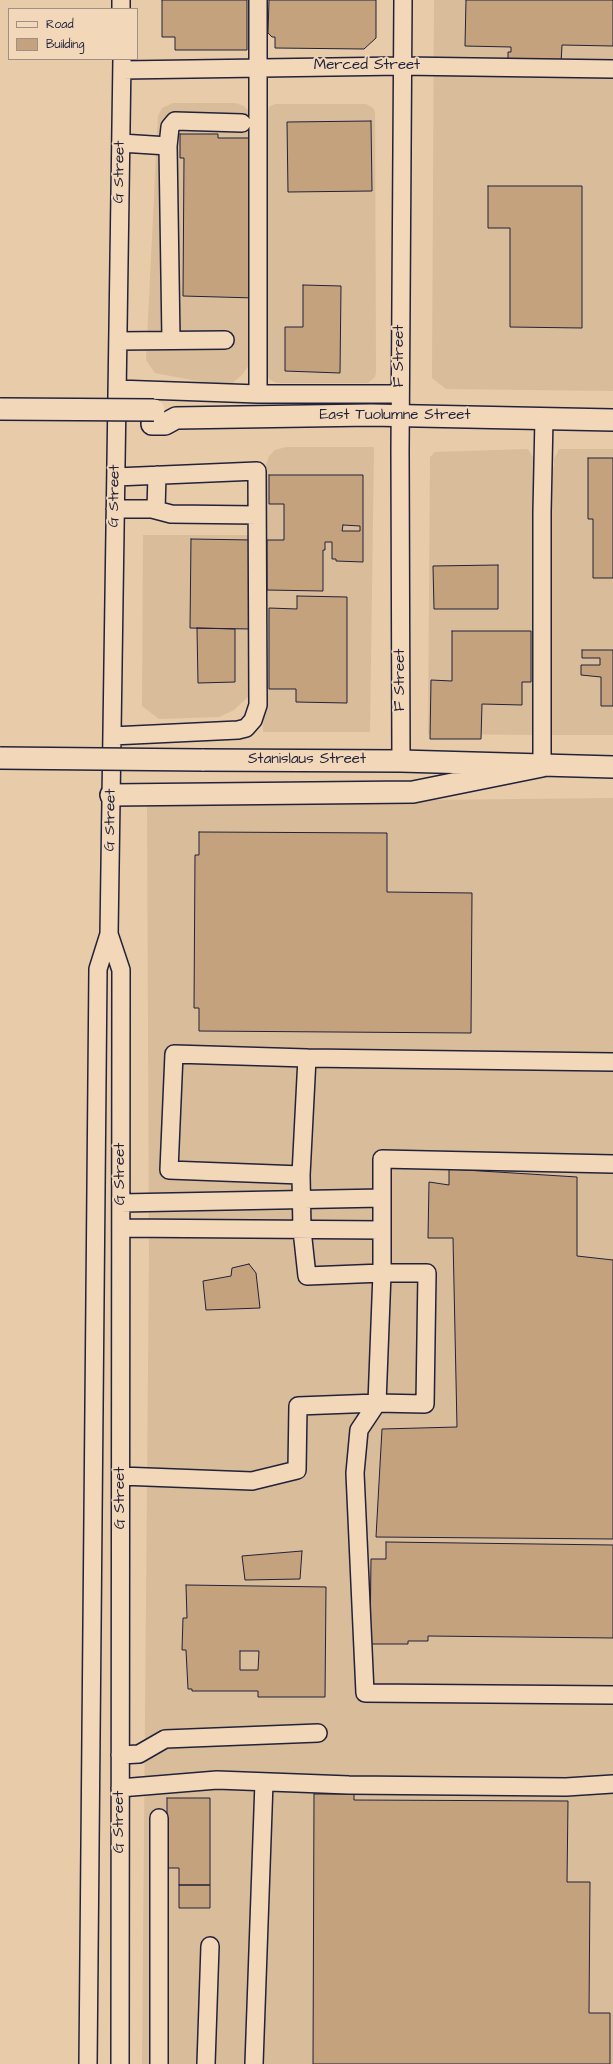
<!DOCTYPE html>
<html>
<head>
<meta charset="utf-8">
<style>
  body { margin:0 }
  #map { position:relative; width:613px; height:2064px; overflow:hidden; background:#e8cba9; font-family:"Architects Daughter",sans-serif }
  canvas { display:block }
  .legend { position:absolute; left:8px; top:8px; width:130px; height:52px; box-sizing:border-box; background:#f2d8b9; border:1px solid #9f8f87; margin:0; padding:5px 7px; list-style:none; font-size:12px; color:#22223b }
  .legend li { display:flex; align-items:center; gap:8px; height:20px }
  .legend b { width:20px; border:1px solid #9f8f87 }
</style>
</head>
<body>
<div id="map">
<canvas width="613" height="2064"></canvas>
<ul class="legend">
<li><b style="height:5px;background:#f2d8b9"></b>Road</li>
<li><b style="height:11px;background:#c4a27e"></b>Building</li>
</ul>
</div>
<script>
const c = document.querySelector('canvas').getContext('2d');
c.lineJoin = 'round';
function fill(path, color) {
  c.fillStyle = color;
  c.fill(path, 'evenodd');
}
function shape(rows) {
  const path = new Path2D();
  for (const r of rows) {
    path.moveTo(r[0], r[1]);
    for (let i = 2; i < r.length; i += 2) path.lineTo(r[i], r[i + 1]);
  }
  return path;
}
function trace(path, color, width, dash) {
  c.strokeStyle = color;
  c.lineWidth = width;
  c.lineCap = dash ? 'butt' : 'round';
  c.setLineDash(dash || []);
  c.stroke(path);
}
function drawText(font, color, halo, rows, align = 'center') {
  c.font = font + ' "Architects Daughter",sans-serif';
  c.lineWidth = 4;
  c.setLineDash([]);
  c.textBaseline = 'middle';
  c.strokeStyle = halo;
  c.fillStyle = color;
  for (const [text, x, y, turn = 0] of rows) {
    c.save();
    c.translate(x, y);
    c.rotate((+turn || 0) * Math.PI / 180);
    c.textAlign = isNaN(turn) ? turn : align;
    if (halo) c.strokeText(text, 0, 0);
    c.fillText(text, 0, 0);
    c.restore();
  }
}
fill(shape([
  [434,0,613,0,613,391,446,389,432,378],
  [173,103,235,103,244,106,250,112,252,361,242,375,228,387,155,373,146,360,158,116,162,108],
  [275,104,366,104,373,108,375,112,376,372,375,377,368,383,277,383,270,380,267,376,268,111,269,107],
  [286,447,374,447,370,732,263,732,266,465,269,456,275,450],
  [528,449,536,462,535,735,428,734,430,457,435,452],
  [559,449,613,449,613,735,548,735,551,467,554,467,554,459],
  [143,535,251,535,249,696,234,710,219,717,159,719,142,706],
  [613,798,613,2064,142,2064,149,1254,147,803]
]), '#d9bc9a');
const building = shape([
  [162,0,247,0,247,50,175,50,175,37,162,37,162,0],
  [269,0,376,0,376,38,364,49,275,48,275,37,272,37,268,33,269,0],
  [466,0,613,0,613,46,562,45,561,63,508,63,508,52,511,52,511,47,465,46,466,0],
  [371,121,372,191,288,192,287,122,371,121],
  [180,134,218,134,218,138,257,138,255,298,183,296,184,158,180,158,180,134],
  [488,186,582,186,582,328,510,327,510,228,488,228,488,186],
  [303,285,341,286,340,373,285,371,285,327,303,327,303,285],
  [588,458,613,458,613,578,593,578,593,519,588,519,588,458],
  [269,475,363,475,363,562,336,561,336,559,332,559,332,542,325,542,325,550,323,550,323,591,267,590,267,540,284,540,284,504,269,504,269,475],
  [343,525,360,526,360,531,342,531,343,525],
  [191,539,252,540,251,629,190,628,191,539],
  [498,565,498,609,434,609,433,566,498,565],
  [297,596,347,597,347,703,296,702,296,689,269,689,269,608,297,609,297,596],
  [197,628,235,629,235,682,198,683,197,628],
  [452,631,531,631,531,682,522,682,522,705,482,704,481,739,430,739,431,680,452,681,452,631],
  [582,650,613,650,613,706,601,706,601,677,581,675,581,665,600,665,600,658,582,658,582,650],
  [199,832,387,833,387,892,472,893,471,1033,199,1031,199,1008,194,1008,195,855,199,855,199,832],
  [449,1169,577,1177,577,1256,613,1260,613,1539,376,1537,382,1429,457,1427,453,1238,428,1238,429,1182,449,1185,449,1169],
  [249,1264,256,1273,260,1308,206,1310,203,1281,231,1276,232,1268,249,1264],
  [386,1542,613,1545,613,1638,428,1636,428,1641,408,1641,408,1644,370,1644,371,1559,386,1559,386,1542],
  [302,1551,300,1579,245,1580,242,1556,302,1551],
  [186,1585,326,1587,325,1697,258,1697,258,1691,192,1691,192,1689,188,1689,186,1650,182,1650,183,1618,187,1618,186,1585],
  [240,1651,259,1651,258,1670,240,1670,240,1651],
  [314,1794,354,1794,354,1800,568,1801,567,1882,590,1882,589,2013,610,2013,610,2064,313,2064,314,1794],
  [167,1798,210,1798,210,1885,179,1885,179,1868,167,1868,167,1798],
  [179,1885,210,1885,210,1908,179,1908,179,1885]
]);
fill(building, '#c4a27e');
trace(building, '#22223b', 1);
const minor = shape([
  [121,0,121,9],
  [258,0,258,394],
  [122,70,402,66,613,69],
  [121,143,168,146],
  [171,340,168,146,170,127,175,121,242,123],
  [118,341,225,340],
  [117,389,258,394,400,394],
  [115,509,152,509,171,514,257,515],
  [156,510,157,475],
  [112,736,238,730,246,728,253,720,258,705,257,471,116,477],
  [401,761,400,450,403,0],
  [542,766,542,512,544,418],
  [109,934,121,970,120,2064],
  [307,1058,613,1062],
  [301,1175,169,1170,174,1054,307,1058,301,1175,302,1230,307,1276,382,1273,427,1273,425,1404,377,1403,382,1273,382,1159,613,1164],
  [121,1203,382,1198],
  [121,1228,382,1230],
  [377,1403,359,1430,355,1473,365,1693,613,1695],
  [121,1476,252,1481,297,1470,298,1406,377,1403],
  [120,1755,139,1754,165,1739,318,1733],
  [120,1788,217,1780,349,1785,566,1787,613,1784],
  [159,1818,159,2064],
  [88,2064,98,969,109,934,122,59],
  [206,2064,210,1946],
  [254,2064,264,1782]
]);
const major = shape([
  [152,424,165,424,176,418,371,415,613,420],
  [202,760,401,761,613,767],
  [111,795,413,792,542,766]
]);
trace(minor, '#22223b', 20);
trace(major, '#22223b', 24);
trace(minor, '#f2d8b9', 17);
trace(major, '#f2d8b9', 21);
const majorBridge = shape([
  [0,409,154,410],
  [0,758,202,760]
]);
trace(majorBridge, '#22223b', 24, []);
trace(majorBridge, '#f2d8b9', 21);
drawText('15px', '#22223b', '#f2d8b9', [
  ["Merced Street",367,66],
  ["G Street",120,172,-89],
  ["F Street",400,356,-90],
  ["East Tuolumne Street",395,416],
  ["G Street",115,496,-89],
  ["F Street",401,680,-90],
  ["Stanislaus Street",307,760],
  ["G Street",111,820,-89],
  ["G Street",121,1174,-90],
  ["G Street",121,1498,-90],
  ["G Street",120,1822,-90]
]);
</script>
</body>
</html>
